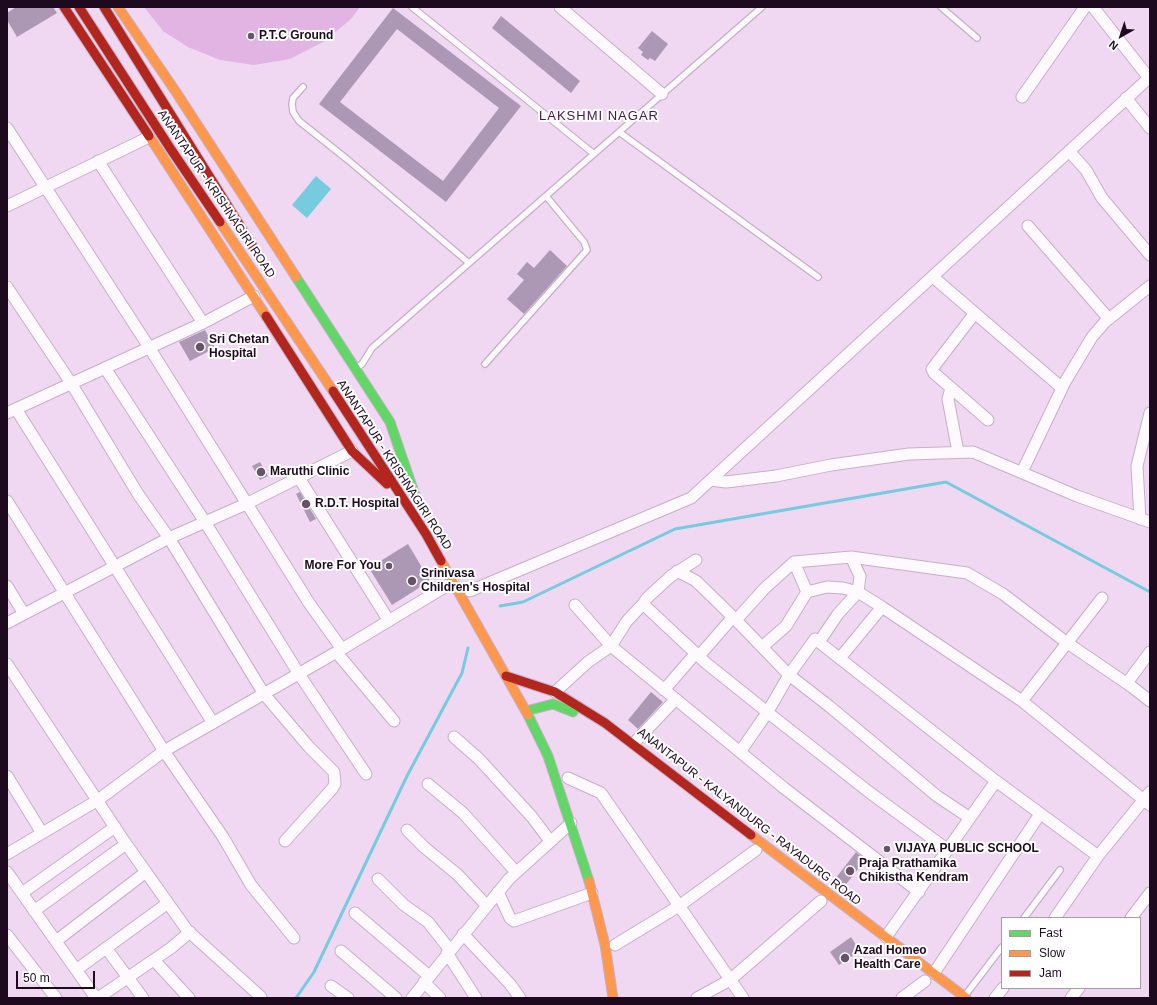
<!DOCTYPE html>
<html>
<head>
<meta charset="utf-8">
<style>
  body { margin:0 }
  #map { position:relative; width:1157px; height:1005px; overflow:hidden; background:#f0d8f2; font-family:Helvetica,sans-serif }
  canvas { display:block }
  .frame { position:absolute; inset:0; border:8px solid #1e0a1f; pointer-events:none }
  .legend { position:absolute; left:1001px; top:917px; width:140px; height:72px; box-sizing:border-box; background:#fff; border:1px solid #a59da5; margin:0; padding:5px 7px; list-style:none; font-size:12px; color:#1e0a1f }
  .legend li { display:flex; align-items:center; gap:8px; height:20px }
  .legend b { width:20px; border:1px solid #a59da5 }
  .north { position:absolute; left:1101px; top:16px; width:40px; height:40px; -webkit-text-stroke:3px #fff; paint-order:stroke; rotate:219deg; font-size:11px; font-weight:700; line-height:16px; text-align:center; color:#1e0a1f }
  .north::after { content:''; display:block; margin:auto; width:14px; height:18px; background:#1e0a1f; clip-path:polygon(50% 0,100% 100%,50% 72%,0 100%) }
  .scale { position:absolute; left:16px; top:971px; width:79px; height:18px; box-sizing:border-box; border:2px solid #1e0a1f; border-top:0; padding-left:5px; font-size:12px; line-height:14px; white-space:nowrap; color:#1e0a1f; -webkit-text-stroke:3px #fff; paint-order:stroke }
</style>
</head>
<body>
<div id="map">
<canvas width="1157" height="1005"></canvas>
<div class="frame"></div>
<ul class="legend">
<li><b style="height:5px;background:#63d668"></b>Fast</li>
<li><b style="height:5px;background:#ff974d"></b>Slow</li>
<li><b style="height:5px;background:#b3261e"></b>Jam</li>
</ul>
<div class="north">N</div>
<div class="scale">50 m</div>
</div>
<script>
const c = document.querySelector('canvas').getContext('2d');
c.lineJoin = 'round';
function fill(path, color) {
  c.fillStyle = color;
  c.fill(path, 'evenodd');
}
function shape(rows) {
  const path = new Path2D();
  for (const r of rows) {
    path.moveTo(r[0], r[1]);
    for (let i = 2; i < r.length; i += 2) path.lineTo(r[i], r[i + 1]);
  }
  return path;
}
function trace(path, color, width, dash) {
  c.strokeStyle = color;
  c.lineWidth = width;
  c.lineCap = dash ? 'butt' : 'round';
  c.setLineDash(dash || []);
  c.stroke(path);
}
function drawText(font, color, halo, rows, align = 'center') {
  c.font = font + ' Helvetica,sans-serif';
  c.lineWidth = 4;
  c.setLineDash([]);
  c.textBaseline = 'middle';
  c.strokeStyle = halo;
  c.fillStyle = color;
  for (const [text, x, y, turn = 0] of rows) {
    c.save();
    c.translate(x, y);
    c.rotate((+turn || 0) * Math.PI / 180);
    c.textAlign = isNaN(turn) ? turn : align;
    if (halo) c.strokeText(text, 0, 0);
    c.fillText(text, 0, 0);
    c.restore();
  }
}
fill(shape([
  [144,7,360,7,351,19,325,41,290,59,254,65,220,60,188,47,163,31]
]), '#e2b4e4');
fill(shape([
  [316,176,331,189,307,218,292,205]
]), '#76cbde');
trace(shape([
  [500,606,523,602,675,529,946,482,1150,592],
  [296,998,314,972,407,776,462,673,468,648]
]), '#76cbde', 3);
fill(shape([
  [16,7,53,7,57,13,17,37,7,20,7,13],
  [393,8,521,106,446,202,319,104],
  [397,29,499,108,443,181,340,102],
  [501,16,580,81,571,93,492,28],
  [652,31,668,44,655,61,650,58,648,60,641,55,643,52,638,48],
  [550,250,567,266,524,314,507,299,524,280,517,274,527,262,534,268],
  [205,330,215,348,190,361,179,342],
  [260,462,268,476,260,480,252,466],
  [300,492,316,519,310,522,296,494],
  [408,544,430,581,392,605,369,568],
  [651,692,663,702,638,729,628,720],
  [856,852,865,860,844,887,835,879],
  [851,937,860,951,839,965,830,952]
]), '#ac98b5');
const lane = shape([
  [412,7,594,154],
  [941,7,977,38],
  [303,87,293,98,292,104,293,112,299,121,348,160,469,263],
  [619,132,818,277],
  [485,364,587,250,584,242,546,196],
  [357,368,362,364,372,348,762,7],
  [1024,918,1060,870],
  [967,993,1002,947]
]);
const street = shape([
  [560,7,662,94],
  [1093,7,1149,78],
  [1022,97,1085,7],
  [1126,98,1150,128],
  [7,128,149,347,309,603,342,649],
  [1069,151,1086,170,1102,198,1150,255],
  [98,161,203,323],
  [7,206,149,137],
  [1028,226,1109,319],
  [933,277,1062,388],
  [7,287,71,383,138,494,169,538,264,694,309,747,334,772,335,784,332,789,285,841],
  [975,313,932,369,934,373,988,420],
  [105,368,205,522,299,674,366,774],
  [951,388,948,399,958,452],
  [16,409,213,723],
  [7,413,203,323,254,296],
  [1022,472,1065,382,1092,337,1105,322,1150,286],
  [299,478,389,621],
  [711,480,726,482,776,476,831,465,909,454,973,452,1077,496,1150,522],
  [7,501,164,751,223,837,251,885,294,938],
  [1140,519,1137,466,1150,413],
  [677,571,696,581,733,617],
  [7,586,24,614],
  [470,591,691,498,1150,77],
  [807,592,827,587,843,588,858,592,882,607],
  [1102,598,1022,701,1150,805],
  [643,604,647,598,671,576,696,560],
  [575,605,611,646,627,621,643,604,706,663,771,715,869,792,948,850],
  [736,620,765,588,794,562],
  [7,623,169,538,246,504,352,451],
  [819,642,838,614,858,592,860,576,851,557],
  [762,647,786,626,807,592,794,562,851,557,967,573,1003,594,1066,642,1132,687,1150,701],
  [337,653,394,721],
  [699,656,733,617,789,675,829,706,937,796,970,818],
  [840,658,882,607,1022,701],
  [7,664,124,841,187,930,261,997],
  [1127,683,1150,652],
  [664,690,696,653],
  [555,692,588,662,611,646,784,788,919,892],
  [454,737,479,759,532,817,550,841],
  [634,743,675,700],
  [740,752,767,713,789,675,815,639,996,781,886,937],
  [7,776,42,833],
  [568,778,601,793,743,998],
  [996,781,1098,856],
  [428,784,463,813,516,872],
  [407,830,424,847,458,875,487,906],
  [7,854,98,800,164,751,342,649,453,582],
  [7,872,96,998],
  [378,879,404,905,428,922,450,950],
  [498,892,510,918,514,921,592,893],
  [22,893,115,827],
  [34,911,126,844],
  [355,913,429,976],
  [1055,918,1098,856,1150,792],
  [1131,918,1150,893],
  [463,934,510,984,520,998],
  [7,935,56,998],
  [56,941,146,872],
  [615,945,679,906,756,850],
  [106,948,143,998],
  [341,951,396,998],
  [447,953,476,998],
  [154,960,189,998],
  [76,970,168,903],
  [934,973,1040,814],
  [424,982,440,998],
  [331,986,348,998],
  [98,998,171,948,190,932],
  [412,998,509,879,571,823],
  [697,998,730,980,821,901],
  [902,998,925,981],
  [995,998,1003,988],
  [1071,998,1079,988]
]);
const fast = shape([
  [296,277,390,422,415,495],
  [526,711,553,704,573,712],
  [528,715,548,756,589,881]
]);
const slow = shape([
  [118,7,176,92,296,277],
  [149,136,266,316],
  [220,222,333,391],
  [441,561,528,715],
  [751,835,966,998],
  [589,881,605,945,613,998]
]);
const jam = shape([
  [64,7,149,136],
  [79,7,170,148,220,222],
  [104,7,255,250],
  [266,316,352,451,387,484],
  [333,391,426,534,441,561],
  [506,676,555,692,605,723,751,835]
]);
trace(lane, '#c5b0c7', 8);
trace(street, '#c5b0c7', 13);
trace(fast, '#c5b0c7', 11);
trace(slow, '#c5b0c7', 11);
trace(jam, '#c5b0c7', 11);
trace(lane, '#fdf9fd', 5.5);
trace(street, '#fdf9fd', 11);
trace(fast, '#63d668', 9);
trace(slow, '#ff974d', 9);
trace(jam, '#b3261e', 9);
for (const [x, y, r, color] of [
  [251,36,4,"#685269"],
  [200,347,5,"#685269"],
  [261,472,5,"#685269"],
  [306,504,5,"#685269"],
  [389,566,4,"#685269"],
  [412,581,5,"#685269"],
  [887,849,4,"#685269"],
  [850,871,5,"#685269"],
  [845,958,5,"#685269"]
]) {
  const dot = new Path2D();
  dot.arc(x, y, r, 0, 2 * Math.PI);
  c.fillStyle = color;
  c.fill(dot);
  trace(dot, '#fff', 1.5);
}
drawText('bold 12px', '#1e0a1f', '#fff', [
  ["P.T.C Ground",259,36],
  ["Sri Chetan",209,340],
  ["Hospital",209,354],
  ["Maruthi Clinic",270,472],
  ["R.D.T. Hospital",315,504],
  ["More For You",381,566,"right"],
  ["Srinivasa",421,574],
  ["Children's Hospital",421,588],
  ["VIJAYA PUBLIC SCHOOL",895,849],
  ["Praja Prathamika",859,864],
  ["Chikistha Kendram",859,878],
  ["Azad Homeo",854,951],
  ["Health Care",854,965]
], 'left');
drawText('12px', '#1e0a1f', '#fff', [
  ["ANANTAPUR - KRISHNAGIRI ROAD",216,194,56],
  ["ANANTAPUR - KRISHNAGIRI ROAD",394,465,57],
  ["ANANTAPUR - KALYANDURG - RAYADURG ROAD",749,817,38]
]);
c.letterSpacing = '1px';
drawText('13px', '#441547', '#fff', [
  ["LAKSHMI NAGAR",599,116]
]);
c.letterSpacing = '0px';
</script>
</body>
</html>
